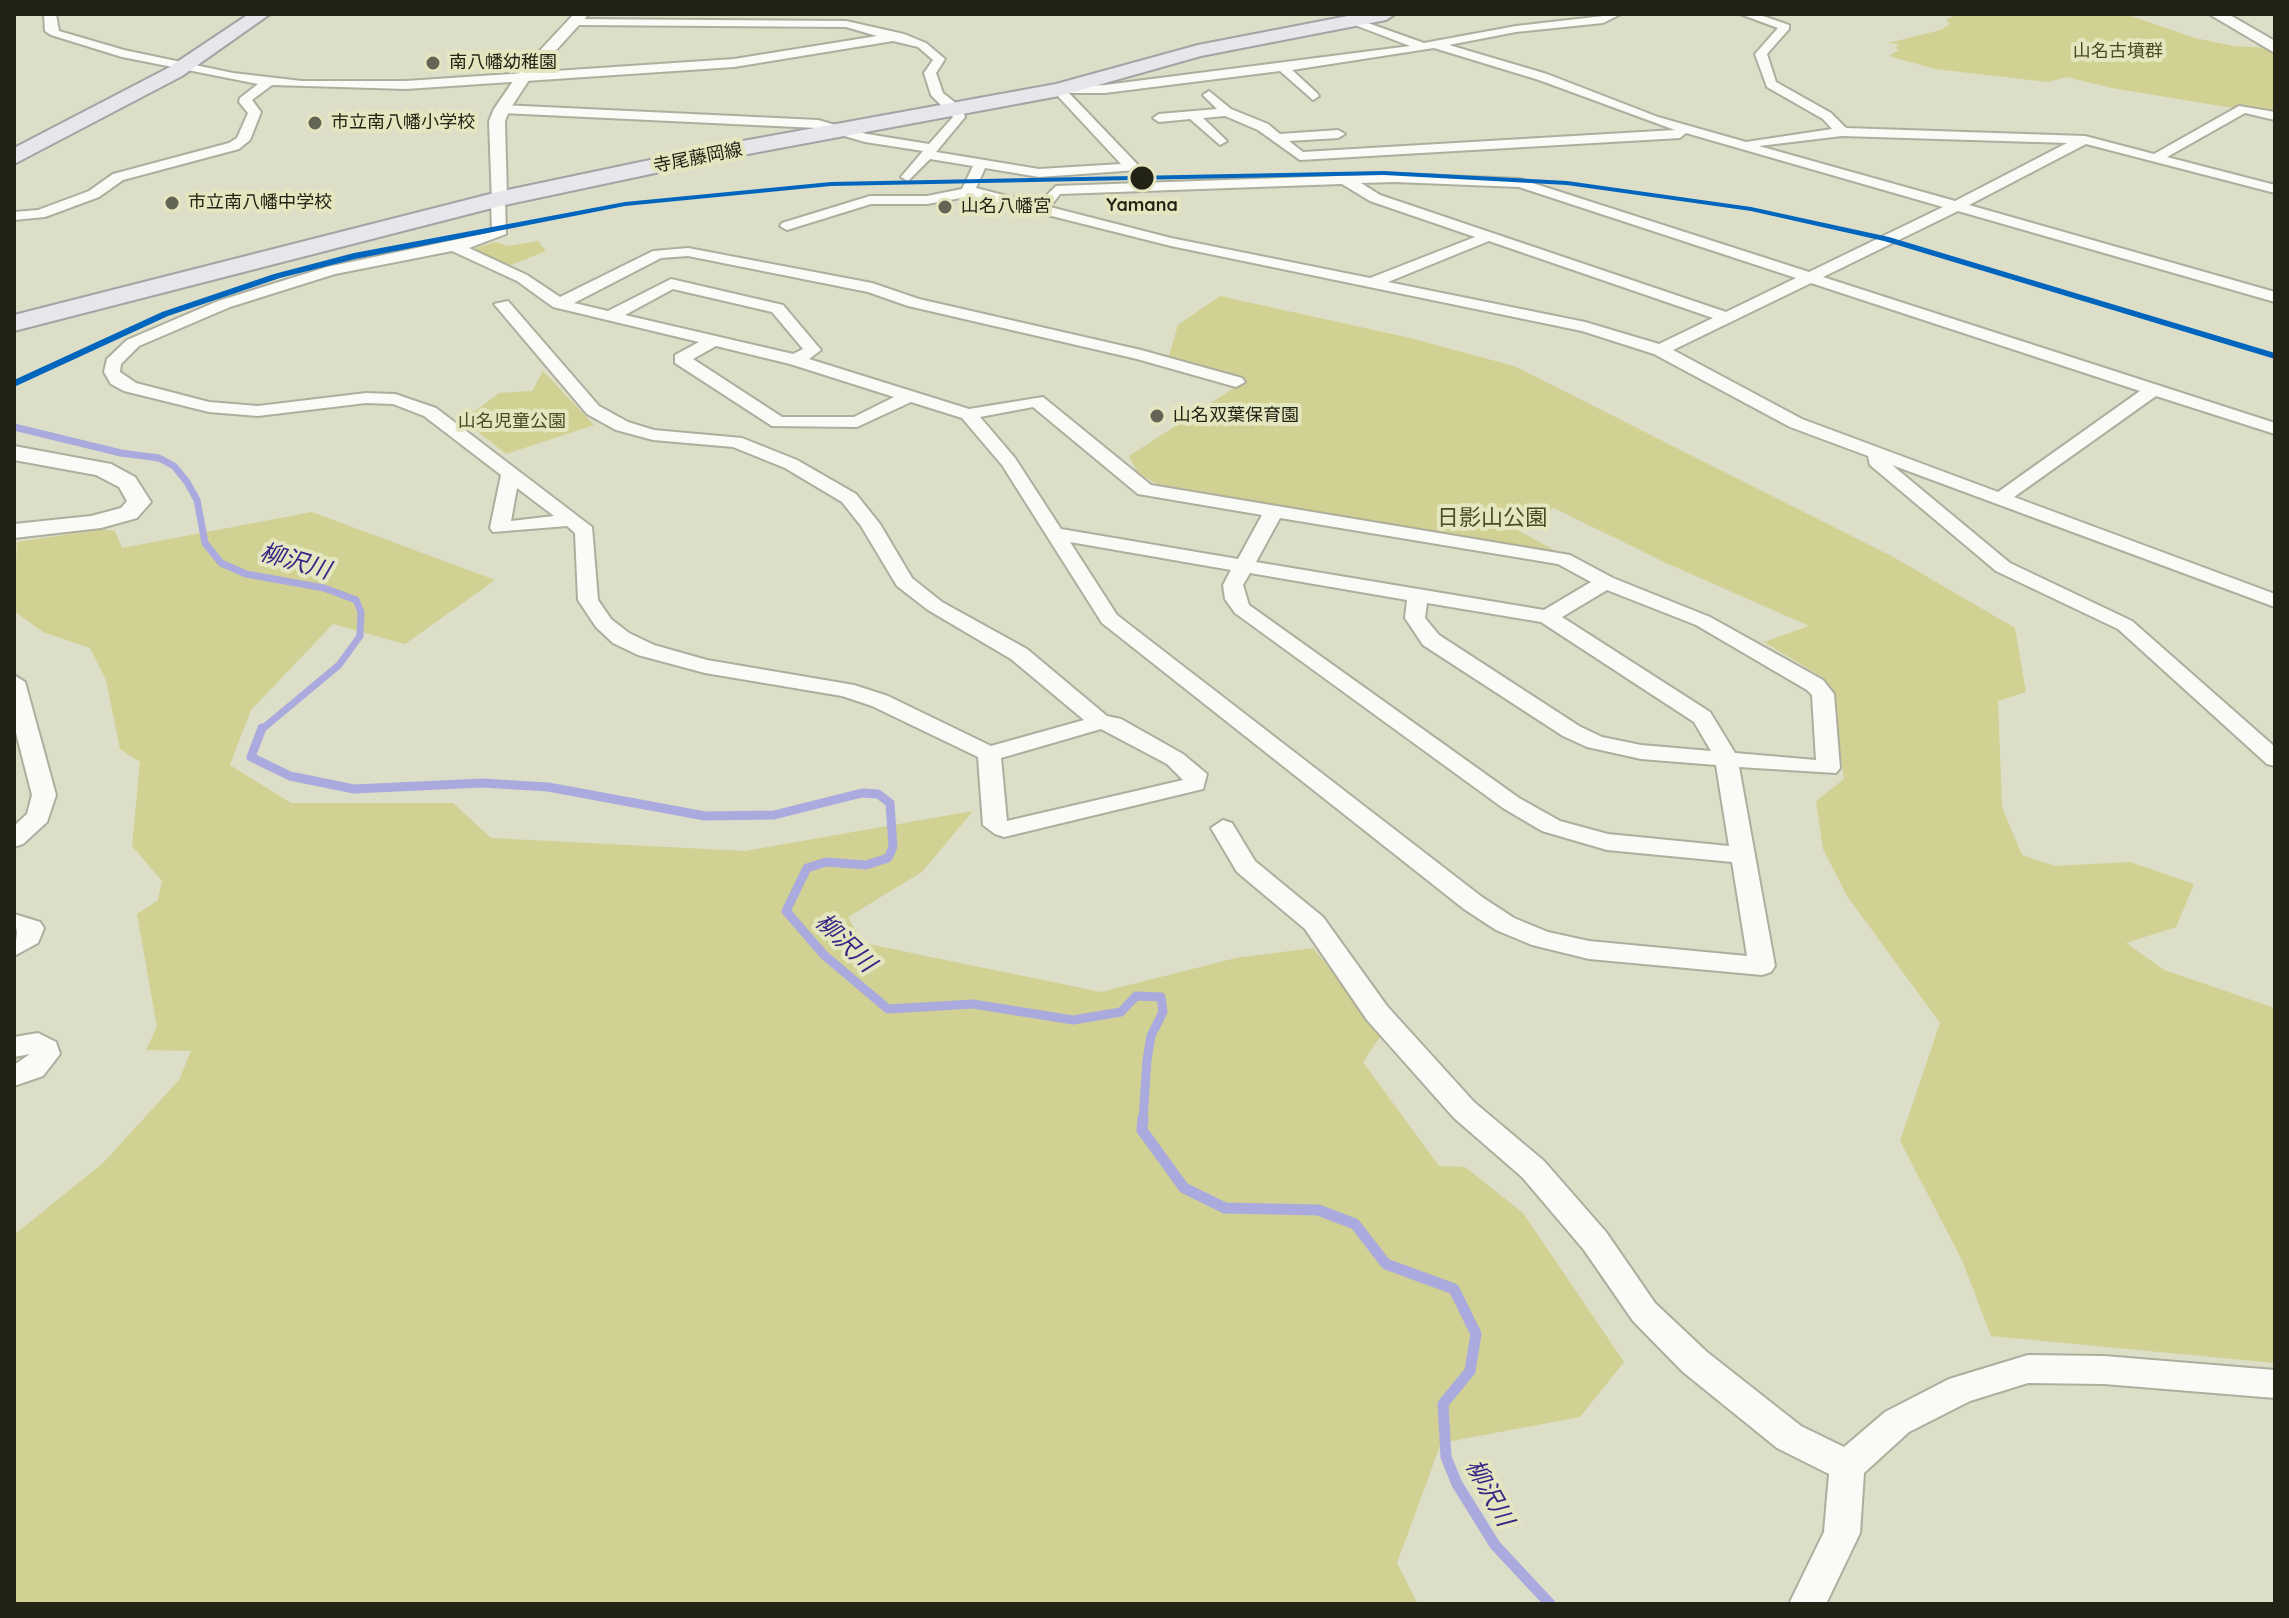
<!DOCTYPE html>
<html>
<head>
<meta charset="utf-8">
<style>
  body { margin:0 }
  #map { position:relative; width:2289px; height:1618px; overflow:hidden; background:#dcdec8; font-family:Quicksand,sans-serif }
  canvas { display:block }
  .frame { position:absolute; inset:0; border:16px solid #232315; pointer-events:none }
</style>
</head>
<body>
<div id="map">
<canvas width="2289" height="1618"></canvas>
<div class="frame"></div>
</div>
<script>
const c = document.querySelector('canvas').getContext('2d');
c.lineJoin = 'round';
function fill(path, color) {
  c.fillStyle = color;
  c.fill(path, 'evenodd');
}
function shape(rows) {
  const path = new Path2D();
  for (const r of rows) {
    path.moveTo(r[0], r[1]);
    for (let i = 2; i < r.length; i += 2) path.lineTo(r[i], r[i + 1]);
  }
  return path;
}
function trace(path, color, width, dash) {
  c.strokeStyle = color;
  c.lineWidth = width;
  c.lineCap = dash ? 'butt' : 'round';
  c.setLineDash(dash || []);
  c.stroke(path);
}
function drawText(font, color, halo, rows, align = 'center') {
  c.font = font + ' Quicksand,"Noto Sans JP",sans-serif';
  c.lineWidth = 8;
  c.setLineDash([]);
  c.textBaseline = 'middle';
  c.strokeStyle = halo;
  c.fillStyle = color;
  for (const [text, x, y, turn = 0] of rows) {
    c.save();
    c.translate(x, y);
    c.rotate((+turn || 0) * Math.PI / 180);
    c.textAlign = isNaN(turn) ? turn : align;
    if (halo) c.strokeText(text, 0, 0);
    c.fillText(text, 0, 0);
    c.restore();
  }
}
fill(shape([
  [1958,14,2125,14,2195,38,2233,46,2268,48,2275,51,2275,115,2112,88,2067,77,2048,82,1935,69,1889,56,1899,50,1895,48,1900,44,1888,43,1941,30,1950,24,1946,20],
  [538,241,546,251,511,265,479,255,476,248,496,242,508,246],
  [1220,296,1410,338,1514,366,1895,558,2015,628,2026,692,1998,701,2002,807,2022,855,2055,866,2130,862,2194,884,2176,927,2126,943,2164,970,2275,1008,2275,1363,1991,1336,1962,1260,1900,1141,1940,1023,1847,896,1823,849,1816,801,1844,779,1833,696,1825,679,1764,642,1809,626,1664,562,1554,508,1514,528,1561,554,1157,484,1138,473,1129,456,1243,382,1168,359,1178,325],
  [543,371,594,425,506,454,458,416,477,410,499,393,532,391],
  [312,512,495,580,405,644,333,624,251,710,230,765,291,803,453,803,491,838,745,851,973,811,922,872,848,917,863,943,1101,992,1236,958,1313,948,1382,1034,1363,1062,1439,1166,1465,1167,1523,1213,1624,1362,1580,1417,1441,1443,1397,1563,1418,1604,14,1604,14,1235,103,1163,179,1080,191,1051,146,1050,157,1027,137,914,158,900,162,881,132,846,140,762,120,749,106,680,90,648,43,632,14,611,17,542,104,529,115,531,122,548]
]), '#d0d192');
trace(shape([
  [14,427,121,453,159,458,174,466,187,482,197,500,205,543,221,563,246,574,324,588,356,600,361,612,360,636,339,665,261,730]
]), '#abaade', 7);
trace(shape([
  [262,728,251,757,290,776,354,789,482,783,548,787,705,816,774,815,862,793,878,794,890,803,893,847,888,858,866,865,826,862,807,868,786,911,824,955,888,1009,973,1004,1073,1020,1121,1012,1136,996,1161,997,1163,1012,1151,1036,1147,1060,1143,1120]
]), '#abaade', 9);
trace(shape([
  [1143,1118,1142,1130,1184,1188,1225,1208,1318,1210,1355,1224,1386,1264,1454,1289,1476,1334,1470,1371,1443,1404,1446,1457,1457,1484,1495,1545,1550,1604]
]), '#abaade', 11);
const minor = shape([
  [44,14,56,14,59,31,124,50,233,73,302,81,406,81,734,59,877,36,846,27,576,25,570,22,576,19,846,21,904,34,926,43,945,59,936,73,943,93,962,108,965,117,936,152,1039,169,1121,164,1055,93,1055,87,1105,85,1410,46,1347,22,1351,17,1424,43,1516,26,1621,14,1603,23,1516,32,1449,45,1547,74,1658,117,1746,142,1832,129,1823,119,1767,87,1755,54,1778,28,1740,14,1757,14,1789,25,1789,29,1767,54,1776,82,1831,113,1846,128,2085,136,2154,154,2239,106,2275,112,2275,120,2245,113,2167,157,2275,185,2275,193,2086,144,1969,205,2275,292,2275,302,1958,211,1823,277,2275,423,2275,434,2156,396,2014,497,2275,594,2275,607,1892,465,2010,563,2132,621,2275,747,2275,766,2267,764,2118,629,1996,571,1870,465,1868,456,1790,427,1654,354,1582,331,1171,246,972,196,927,204,871,204,787,230,780,226,782,223,870,196,927,196,962,189,973,166,930,159,908,181,901,177,923,151,865,142,817,128,502,113,496,109,502,105,818,120,867,134,929,144,953,117,931,95,924,73,933,60,918,47,893,41,734,67,406,89,272,85,252,100,261,112,250,140,239,149,123,180,99,197,45,217,14,220,14,212,38,210,89,191,113,174,229,143,237,138,248,113,239,102,240,98,258,84,122,57,51,35,45,31,44,14],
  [1434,48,1539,80,1675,130,1303,152,1289,141,1338,138,1345,134,1338,130,1280,134,1268,124,1231,109,1209,91,1203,95,1217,109,1159,114,1153,118,1159,122,1190,119,1220,145,1227,141,1203,118,1225,116,1258,130,1300,160,1680,138,1686,133,1943,207,1809,272,1520,179,1395,174,1056,186,1038,204,976,188,985,168,1039,177,1137,170,1137,164,1069,93,1105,93,1280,71,1313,100,1319,96,1317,93,1292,70,1434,48],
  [1842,136,2067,143,1955,201,1759,146,1842,136],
  [1395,182,1519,187,1796,278,1726,312,1380,195,1361,183,1395,182],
  [1342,184,1370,201,1475,237,1370,278,1171,238,1050,207,1060,194,1342,184],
  [1489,241,1713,318,1659,344,1585,322,1388,282,1489,241],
  [1811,283,2140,391,1998,492,1802,419,1673,350,1811,283],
  [498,195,505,199,506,234,469,248,527,275,560,297,653,251,688,248,872,283,919,299,1141,350,1242,378,1245,382,1236,387,1137,359,908,306,868,292,688,256,661,258,574,303,608,311,671,279,783,305,821,350,809,359,969,409,1043,397,1151,485,1570,555,1613,578,1710,617,1823,680,1834,694,1840,768,1836,773,1739,767,1775,966,1771,972,1762,975,1589,959,1532,945,1496,930,1464,909,1102,623,1002,465,962,418,911,402,857,427,772,426,675,363,675,355,699,342,553,307,517,281,452,251,335,274,230,307,139,346,121,364,120,372,136,383,209,402,258,406,366,393,395,394,436,408,592,527,598,600,611,619,629,633,654,645,707,660,854,685,888,696,991,746,1084,720,1011,659,928,610,897,586,861,526,842,502,785,468,733,447,653,440,616,430,587,414,494,304,508,301,599,406,628,422,654,430,742,438,797,460,856,494,880,524,912,578,942,602,1027,649,1107,716,1121,719,1183,754,1207,774,1203,789,1004,837,995,834,983,825,978,757,872,706,842,696,705,673,638,655,613,643,596,627,578,600,575,533,567,526,493,532,490,528,501,475,424,416,393,404,366,403,258,416,209,412,124,391,111,384,104,372,107,359,127,340,218,301,327,267,492,232,491,199,498,195],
  [673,289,772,312,803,349,793,354,625,315,673,289],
  [716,346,790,364,894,397,854,417,782,417,693,359,716,346],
  [1033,407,1138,494,1262,515,1238,559,1061,529,1015,458,980,417,1033,407],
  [517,488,554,516,511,521,517,488],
  [1280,518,1558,564,1591,582,1544,610,1256,562,1280,518],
  [1070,542,1231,570,1223,585,1225,599,1235,613,1503,808,1542,831,1607,850,1732,862,1747,956,1589,941,1548,932,1514,918,1482,897,1117,615,1070,542],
  [1250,573,1407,600,1405,618,1423,645,1563,736,1587,747,1641,759,1716,765,1729,846,1608,834,1560,821,1519,798,1249,605,1243,585,1250,573],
  [1607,590,1696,625,1807,690,1812,695,1816,760,1735,753,1710,712,1562,617,1607,590],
  [1427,603,1541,622,1694,722,1711,751,1641,745,1602,737,1579,726,1439,635,1425,618,1427,603],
  [1101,729,1167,764,1183,780,1007,821,1001,758,1101,729],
  [14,675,25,682,56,795,47,822,23,844,14,847,14,826,27,814,32,795,14,725,14,675],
  [1223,820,1232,823,1255,861,1323,917,1387,1006,1474,1102,1544,1161,1606,1232,1655,1303,1707,1352,1801,1426,1844,1447,1885,1412,1949,1379,2028,1355,2104,1356,2275,1370,2275,1398,2104,1384,2028,1383,1970,1401,1909,1432,1864,1473,1860,1533,1826,1604,1789,1604,1824,1532,1829,1474,1777,1448,1683,1372,1633,1321,1584,1250,1522,1177,1454,1118,1367,1020,1305,929,1237,872,1211,828,1223,820],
  [14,914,40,922,44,928,38,943,14,956,17,933,14,914],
  [38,1033,56,1042,60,1054,43,1076,14,1086,14,1065,30,1054,14,1057,14,1037,38,1033]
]);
const tertiary = shape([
  [574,14,589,14,529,80,510,109,505,121,507,199,504,203,492,203,489,121,494,109,518,74,574,14],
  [14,446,111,464,135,477,151,502,137,518,101,528,14,538,14,524,91,516,121,508,127,501,119,487,96,475,14,460,14,446]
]);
const secondary = shape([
  [2209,14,2228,14,2275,41,2275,53,2209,14]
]);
const primary = shape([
  [249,14,270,14,182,76,14,164,14,148,168,68,249,14],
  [1358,14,1395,14,1386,20,1201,56,1059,96,721,159,500,206,14,331,14,315,498,192,721,145,1056,84,1198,45,1358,14]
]);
trace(minor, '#adae9d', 4);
trace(tertiary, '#adae9d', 4);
trace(secondary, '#adae9d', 4);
trace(primary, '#a3a3a4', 4);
fill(minor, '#fafaf7');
fill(tertiary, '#fafaf7');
fill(secondary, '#fafaf7');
fill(primary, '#e7e6ea');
fill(shape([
  [1384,171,1567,181,1751,207,1889,237,2275,353,2275,359,1884,241,1751,211,1567,185,1384,175,831,186,625,206,355,259,280,278,168,316,14,387,14,380,162,312,274,274,354,253,625,202,831,182,1384,171]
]), '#0065bd');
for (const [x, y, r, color] of [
  [433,63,8,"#646454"],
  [315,123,8,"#646454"],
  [1142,178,13,"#232315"],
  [172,203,8,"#646454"],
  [945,207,8,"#646454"],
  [1157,416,8,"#646454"]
]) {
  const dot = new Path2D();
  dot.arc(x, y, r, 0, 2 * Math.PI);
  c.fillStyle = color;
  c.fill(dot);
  trace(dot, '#e4e6c0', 3);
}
drawText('18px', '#4c4c22', '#e4e6c0', [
  ["山名古墳群",2118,52],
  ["山名児童公園",512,422]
]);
drawText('18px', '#232315', '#e4e6c0', [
  ["南八幡幼稚園",449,63],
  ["市立南八幡小学校",331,123],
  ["市立南八幡中学校",188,203],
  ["山名八幡宮",961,207],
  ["山名双葉保育園",1173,416]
], 'left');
drawText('18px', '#232315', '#e4e6c0', [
  ["寺尾藤岡線",698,158,-11]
]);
drawText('bold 18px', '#232315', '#e4e6c0', [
  ["Yamana",1142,206]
]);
drawText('22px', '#4c4c22', '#e4e6c0', [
  ["日影山公園",1492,518]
]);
drawText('italic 24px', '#382486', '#e4e6c0', [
  ["柳沢川",295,562,16],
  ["柳沢川",845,943,44],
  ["柳沢川",1489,1493,61]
]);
</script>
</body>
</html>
